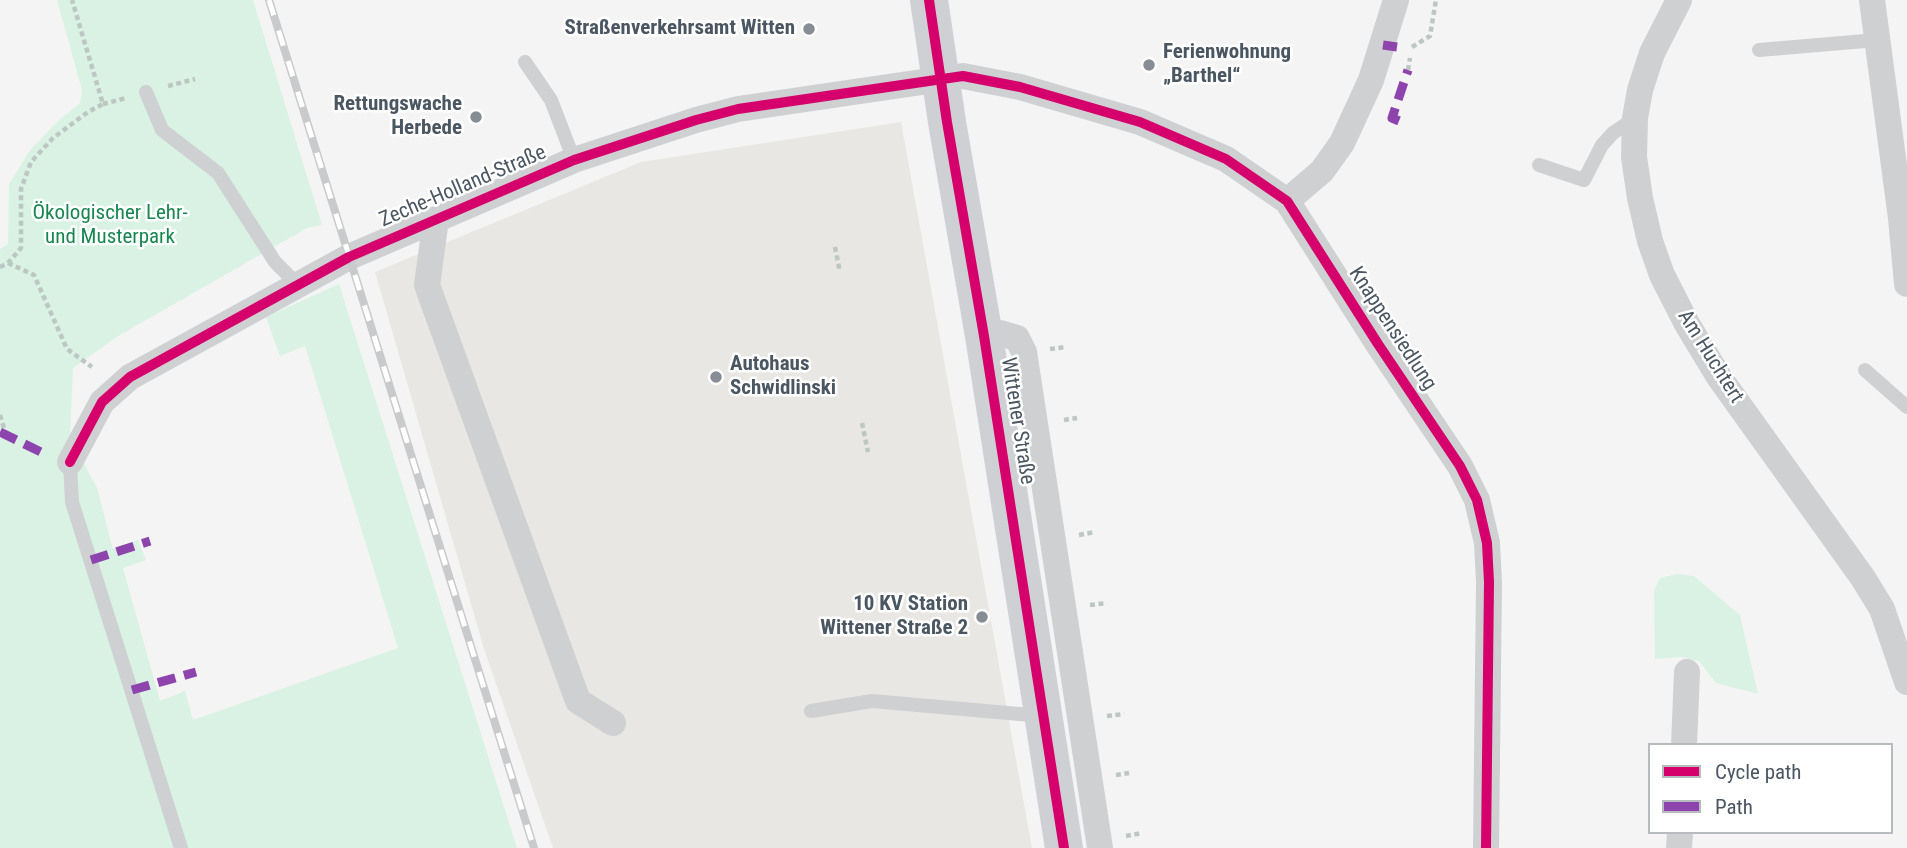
<!DOCTYPE html>
<html>
<head>
<meta charset="utf-8">
<style>
  body { margin:0 }
  #map { position:relative; width:1907px; height:848px; overflow:hidden; background:#f4f4f4; font-family:"Roboto Condensed",sans-serif }
  canvas { display:block }
  .legend { position:absolute; left:1648px; top:743px; width:245px; height:91px; box-sizing:border-box; background:#fff; border:2px solid #b7bbc0; margin:0; padding:9px 12px; list-style:none; font-size:21px; color:#4a5661 }
  .legend li { display:flex; align-items:center; gap:14px; height:35px }
  .legend b { width:35px; border:2px solid #b7bbc0 }
</style>
</head>
<body>
<div id="map">
<canvas width="1907" height="848"></canvas>
<ul class="legend">
<li><b style="height:9px;background:#d6006c"></b>Cycle path</li>
<li><b style="height:9px;background:#8e44ad"></b>Path</li>
</ul>
</div>
<script>
const c = document.querySelector('canvas').getContext('2d');
c.lineJoin = 'round';
function fill(path, color) {
  c.fillStyle = color;
  c.fill(path, 'evenodd');
}
function shape(rows) {
  const path = new Path2D();
  for (const r of rows) {
    path.moveTo(r[0], r[1]);
    for (let i = 2; i < r.length; i += 2) path.lineTo(r[i], r[i + 1]);
  }
  return path;
}
function trace(path, color, width, dash) {
  c.strokeStyle = color;
  c.lineWidth = width;
  c.lineCap = dash ? 'butt' : 'round';
  c.setLineDash(dash || []);
  c.stroke(path);
}
function drawText(font, color, halo, rows, align = 'center') {
  c.font = font + ' "Roboto Condensed",sans-serif';
  c.lineWidth = 5;
  c.setLineDash([]);
  c.textBaseline = 'middle';
  c.strokeStyle = halo;
  c.fillStyle = color;
  for (const [text, x, y, turn = 0] of rows) {
    c.save();
    c.translate(x, y);
    c.rotate((+turn || 0) * Math.PI / 180);
    c.textAlign = isNaN(turn) ? turn : align;
    if (halo) c.strokeText(text, 0, 0);
    c.fillText(text, 0, 0);
    c.restore();
  }
}
fill(shape([
  [901,122,1032,848,553,848,484,649,375,272,641,162]
]), '#e8e7e3');
fill(shape([
  [57,0,253,0,322,225,307,228,118,336,73,368,70,437,97,488,113,549,138,540,146,560,123,568,160,701,185,691,193,720,398,648,305,346,280,356,266,317,339,284,517,848,0,848,0,249,8,244,9,184,31,149,58,121,80,103,82,90],
  [1677,574,1694,576,1740,615,1758,694,1716,683,1699,661,1680,657,1655,659,1654,591,1660,578]
]), '#d9f2e3');
trace(shape([
  [1412,47,1430,36,1436,0],
  [1408,70,1410,58],
  [168,86,195,79],
  [103,104,126,98],
  [835,247,840,272],
  [8,263,34,275,67,349,92,367],
  [0,267,8,263,21,248,21,189,31,162,53,138,88,112,103,104,72,0],
  [1050,349,1066,347],
  [0,415,6,435],
  [1064,420,1077,418],
  [862,423,868,452],
  [1079,535,1095,532],
  [1090,605,1107,603],
  [1107,716,1124,714],
  [1116,775,1129,773],
  [1126,836,1142,833]
]), '#bcc7c4', 4.5, [5, 3.5]);
trace(shape([
  [1759,50,1877,40],
  [525,62,551,100,574,160],
  [146,92,162,130,218,173,275,262,298,285],
  [1539,165,1584,180,1602,145,1613,133,1635,118],
  [1865,370,1907,407],
  [70,462,72,502,181,848],
  [811,711,872,701,1042,716]
]), '#ced0d2', 14);
trace(shape([
  [1679,0,1652,53,1640,90,1635,118,1634,157,1640,198,1650,241,1662,275,1687,324,1719,377,1863,578,1882,609,1907,682],
  [1872,0,1901,218,1907,284],
  [1287,201,1322,171,1342,143,1371,80,1396,0],
  [436,219,427,285,578,701,613,723],
  [984,336,1000,333,1017,338,1024,352,1100,848],
  [70,462,102,402,130,377,349,257,574,160,696,120,738,109,963,76,1020,87,1140,122,1226,159,1287,201,1378,344,1460,466,1477,500,1487,543,1489,582,1486,848],
  [1684,745,1687,672],
  [1679,848,1680,832]
]), '#ced0d2', 26);
trace(shape([
  [929,0,947,122,984,336,1064,848]
]), '#ced0d4', 38);
const rail = shape([
  [269,0,534,848]
]);
trace(rail, '#c9cacc', 8);
trace(rail, '#fff', 5, [16]);
trace(shape([
  [1383,45,1397,47],
  [1399,121,1392,118,1408,70],
  [0,432,47,455],
  [91,560,150,541],
  [132,690,196,672]
]), '#8e44ad', 9, [18, 9]);
trace(shape([
  [929,0,947,122,984,336,1064,848],
  [70,462,102,402,130,377,349,257,574,160,696,120,738,109,963,76,1020,87,1140,122,1226,159,1287,201,1378,344,1460,466,1477,500,1487,543,1489,582,1486,848]
]), '#d6006c', 10);
for (const [x, y, r, color] of [
  [809,29,7,"#868d94"],
  [1149,65,7,"#868d94"],
  [476,117,7,"#868d94"],
  [716,377,7,"#868d94"],
  [982,617,7,"#868d94"]
]) {
  const dot = new Path2D();
  dot.arc(x, y, r, 0, 2 * Math.PI);
  c.fillStyle = color;
  c.fill(dot);
  trace(dot, '#fff', 2.5);
}
drawText('bold 21px', '#4a5661', '#fff', [
  ["Straßenverkehrsamt Witten",795,29],
  ["Ferienwohnung",1163,53,"left"],
  ["„Barthel“",1163,77,"left"],
  ["Rettungswache",462,105],
  ["Herbede",462,129],
  ["Autohaus",730,365,"left"],
  ["Schwidlinski",730,389,"left"],
  ["10 KV Station",968,605],
  ["Wittener Straße 2",968,629]
], 'right');
drawText('21px', '#4a5661', '#fff', [
  ["Zeche-Holland-Straße",463,187,-23],
  ["Knappensiedlung",1392,329,57],
  ["Am Huchtert",1710,357,58],
  ["Wittener Straße",1017,421,81]
]);
drawText('21px', '#17864f', '#fff', [
  ["Ökologischer Lehr-",110,214],
  ["und Musterpark",110,238]
]);
</script>
</body>
</html>
